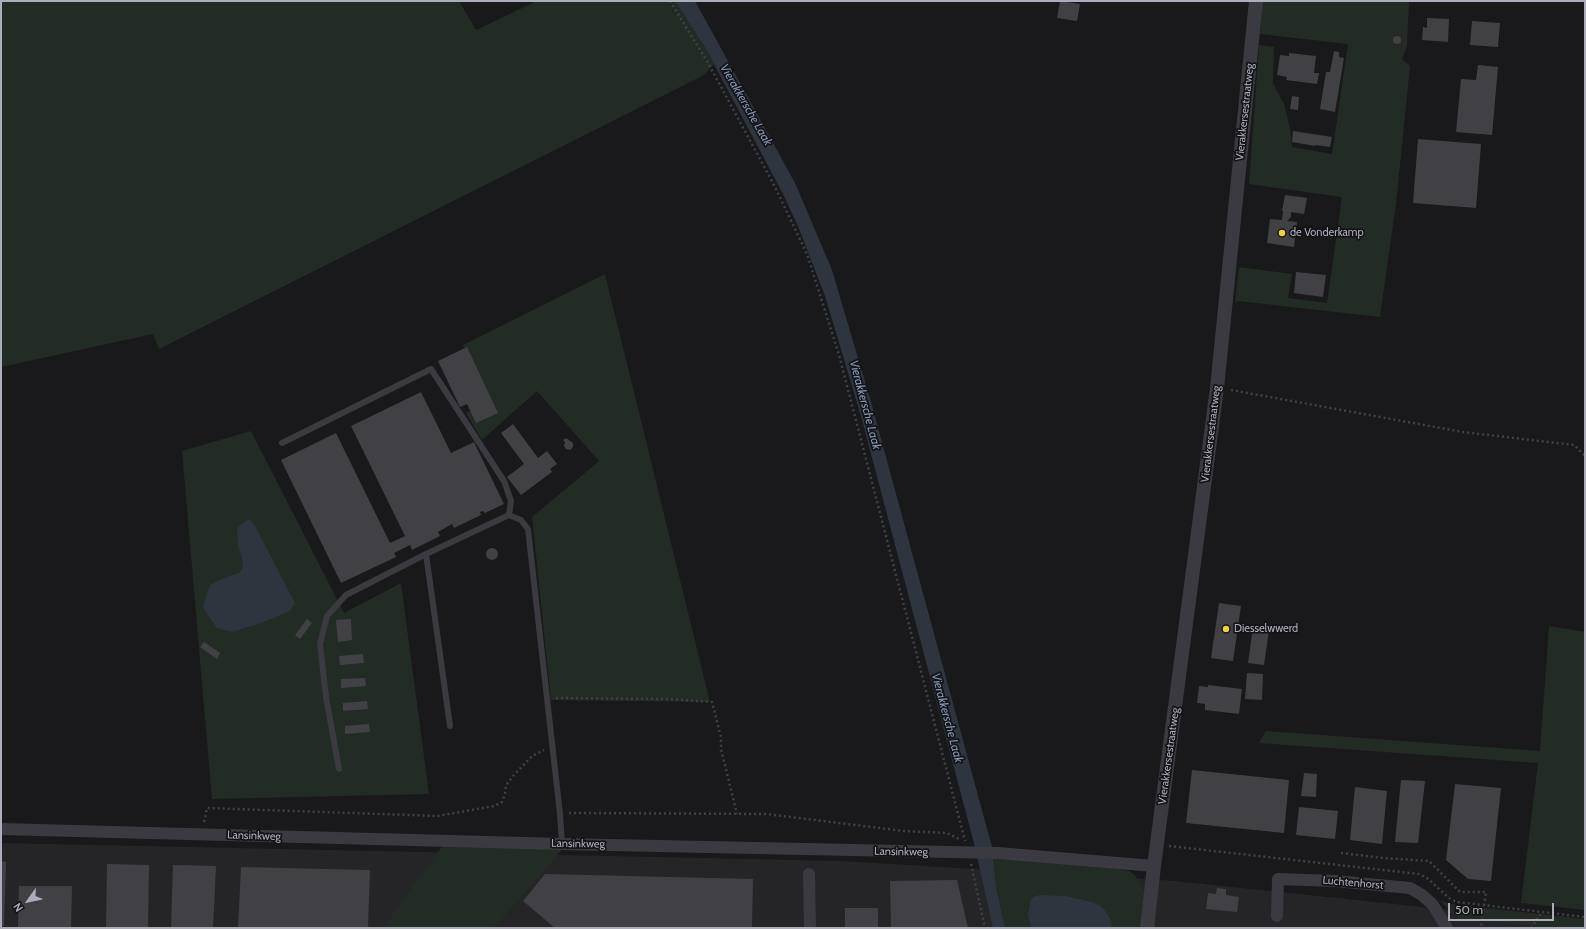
<!DOCTYPE html>
<html>
<head>
<meta charset="utf-8">
<style>
  body { margin:0 }
  #map { position:relative; width:1586px; height:929px; overflow:hidden; background:#19191b; font-family:Cabin,sans-serif }
  canvas { display:block }
  .frame { position:absolute; inset:0; border:2px solid #acadba; pointer-events:none }
  .north { position:absolute; left:8px; top:881px; width:40px; height:40px; -webkit-text-stroke:3px #141416; paint-order:stroke; rotate:237deg; font-size:11px; font-weight:700; line-height:16px; text-align:center; color:#acadba }
  .north::after { content:''; display:block; margin:auto; width:14px; height:18px; background:#acadba; clip-path:polygon(50% 0,100% 100%,50% 72%,0 100%) }
  .scale { position:absolute; left:1448px; top:903px; width:106px; height:18px; box-sizing:border-box; border:2px solid #acadba; border-top:0; padding-left:5px; font-size:12px; line-height:14px; white-space:nowrap; color:#acadba; -webkit-text-stroke:3px #141416; paint-order:stroke }
</style>
</head>
<body>
<div id="map">
<canvas width="1586" height="929"></canvas>
<div class="frame"></div>
<div class="north">N</div>
<div class="scale">50 m</div>
</div>
<script>
const c = document.querySelector('canvas').getContext('2d');
c.lineJoin = 'round';
function fill(path, color) {
  c.fillStyle = color;
  c.fill(path, 'evenodd');
}
function shape(rows) {
  const path = new Path2D();
  for (const r of rows) {
    if (r.length === 3) {
      path.moveTo(r[0] + r[2], r[1]);
      path.arc(r[0], r[1], r[2], 0, 2 * Math.PI);
      continue;
    }
    path.moveTo(r[0], r[1]);
    for (let i = 2; i < r.length; i += 2) path.lineTo(r[i], r[i + 1]);
  }
  return path;
}
function trace(path, color, width, dash) {
  c.strokeStyle = color;
  c.lineWidth = width;
  c.lineCap = dash ? 'butt' : 'round';
  c.setLineDash(dash || []);
  c.stroke(path);
}
function drawText(font, color, halo, rows, align = 'center') {
  c.font = font + ' Cabin,sans-serif';
  c.lineWidth = 3.5;
  c.setLineDash([]);
  c.textBaseline = 'middle';
  c.strokeStyle = halo;
  c.fillStyle = color;
  for (const [text, x, y, turn = 0] of rows) {
    c.save();
    c.translate(x, y);
    c.rotate((+turn || 0) * Math.PI / 180);
    c.textAlign = isNaN(turn) ? turn : align;
    if (halo) c.strokeText(text, 0, 0);
    c.fillText(text, 0, 0);
    c.restore();
  }
}
fill(shape([
  [1,843,842,861,1175,881,1585,924,1585,928,1,928]
]), '#252528');
fill(shape([
  [1,1,459,1,476,30,537,1,675,1,706,49,714,64,704,75,159,349,153,334,1,367],
  [1262,1,1409,1,1407,46,1402,59,1410,66,1396,204,1380,317,1238,301,1235,303,1239,267,1292,274,1288,298,1327,303,1342,197,1249,184,1259,45,1274,47,1273,83,1284,104,1290,129,1292,147,1332,154,1348,44,1260,34],
  [605,274,710,702,551,700,532,517,599,461,537,391,482,440,466,413,490,399,463,345],
  [251,431,344,613,401,583,429,794,212,799,182,451],
  [1549,626,1585,632,1585,910,1521,903,1538,763,1259,743,1266,731,1540,751],
  [443,845,563,848,494,928,383,928],
  [992,847,1129,871,1135,875,1145,893,1142,928,1111,928,1112,923,1107,913,1101,906,1092,902,1066,896,1040,895,1028,915,1031,928,1005,928,996,887],
  [1440,900,1450,904,1467,906,1585,919,1585,928,1556,928,1456,918]
]), '#232b25');
fill(shape([
  [675,1,695,1,795,183,832,270,871,402,992,847,996,887,1005,928,993,928,975,847,861,416,825,296,798,226,783,194,706,49],
  [249,519,255,526,295,603,290,611,264,622,232,632,217,628,207,614,203,606,210,585,229,576,239,573,242,569,243,561,238,545,237,528],
  [1040,895,1066,896,1092,902,1101,906,1107,913,1112,923,1111,928,1031,928,1028,915,1030,903,1033,897]
]), '#2f353f');
fill(shape([
  [1060,1,1080,4,1077,21,1057,18],
  [1427,18,1449,19,1448,42,1422,40,1423,27,1427,28],
  [1472,21,1500,23,1498,47,1470,45],
  [1397,40,4],
  [1334,51,1339,52,1339,57,1344,58,1335,112,1320,109,1326,72,1330,72],
  [1289,53,1316,56,1314,73,1319,73,1317,84,1286,80,1287,77,1277,75,1280,55,1289,56],
  [1478,65,1498,67,1492,135,1456,132,1461,79,1476,80],
  [1292,96,1299,97,1298,110,1290,109],
  [1293,131,1332,137,1330,147,1315,145,1315,146,1292,142],
  [1418,139,1481,144,1476,208,1413,203],
  [1285,195,1307,198,1304,214,1291,212,1291,217,1287,221,1297,222,1294,247,1267,243,1270,219,1282,220,1283,211,1282,211],
  [1296,272,1326,275,1323,297,1294,293],
  [467,347,498,413,476,423,467,404,460,407,438,361],
  [421,392,451,453,474,442,504,504,485,513,483,511,480,512,481,515,454,528,452,524,438,532,440,536,412,550,410,545,394,553,396,557,341,583,281,460,336,433,390,543,405,536,351,426],
  [513,424,538,458,547,451,557,464,550,469,552,472,521,495,507,477,524,464,501,433],
  [566,438,573,443,573,447,570,450,566,449,564,446,565,442,563,440],
  [492,554,6],
  [1219,603,1241,606,1233,661,1211,658],
  [307,619,312,623,300,639,295,635],
  [351,619,352,640,338,642,336,620],
  [1253,627,1269,630,1264,665,1248,663],
  [204,642,220,653,217,659,200,647],
  [363,654,364,663,340,665,339,656],
  [1247,673,1263,674,1262,700,1245,699],
  [365,678,366,686,341,688,341,679],
  [1208,685,1242,689,1239,714,1205,710,1205,704,1197,703,1199,686,1208,687],
  [367,701,368,709,343,711,343,703],
  [369,724,370,732,345,734,345,726],
  [1192,770,1289,780,1284,833,1186,823],
  [1304,773,1317,774,1316,797,1301,796],
  [1401,780,1425,781,1418,843,1395,842],
  [1455,784,1501,788,1491,881,1468,879,1446,860],
  [1355,787,1387,791,1382,844,1350,840],
  [1299,807,1338,811,1335,839,1296,835],
  [1,861,6,862,4,926,1,926],
  [107,864,149,865,148,928,106,928],
  [173,865,216,866,213,928,171,928],
  [241,867,370,870,368,928,238,928],
  [545,874,753,879,752,928,555,928,523,901],
  [957,880,968,928,891,928,890,881],
  [19,886,72,886,71,928,18,928],
  [1217,888,1226,889,1226,895,1239,897,1237,912,1206,909,1208,893,1216,894],
  [845,908,878,908,878,928,845,928]
]), '#414145');
trace(shape([
  [670,1,707,61,774,185,807,254,839,355,965,841],
  [1231,390,1463,432,1574,445,1585,456],
  [556,698,668,699,712,702,721,737,721,749,737,814],
  [569,813,766,814,904,831,947,833,959,839],
  [204,822,207,808,438,816,494,806,502,802,505,794,506,785,514,775,532,756,544,750],
  [1169,846,1419,874,1427,878,1449,898,1457,902,1585,917],
  [1341,853,1383,858,1429,861,1460,892,1486,892,1481,928],
  [971,864,985,928],
  [1531,928,1542,912]
]), '#404147', 2.5, [2, 3]);
trace(shape([
  [282,443,431,369,504,481,511,501,509,515],
  [426,554,450,726],
  [339,769,326,697,320,644,327,616,346,595,426,554,509,515,521,520,528,529,560,814,562,844]
]), '#3a3a40', 6);
trace(shape([
  [1,829,562,844,998,853,1154,866],
  [809,874,810,928],
  [1277,916,1278,879,1335,881,1410,888,1422,895,1433,905,1447,928]
]), '#3a3a40', 12);
trace(shape([
  [1147,928,1154,866,1217,388,1256,1]
]), '#3a3a40', 14);
for (const [x, y, r, color] of [
  [1282,233,4,"#edd23f"],
  [1226,629,4,"#edd23f"]
]) {
  const dot = new Path2D();
  dot.arc(x, y, r, 0, 2 * Math.PI);
  c.fillStyle = color;
  c.fill(dot);
  trace(dot, '#141416', 1.5);
}
drawText('11px', '#acadba', '#141416', [
  ["Vierakkersestraatweg",1245,112,-84],
  ["Vierakkersestraatweg",1211,434,-83],
  ["Vierakkersestraatweg",1169,756,-82],
  ["Lansinkweg",254,836,2],
  ["Lansinkweg",578,844,1],
  ["Lansinkweg",901,852,1],
  ["Luchtenhorst",1353,883,5]
]);
drawText('11px', '#acadba', '#141416', [
  ["de Vonderkamp",1290,233],
  ["Diesselwwerd",1234,629]
], 'left');
drawText('italic 12px', '#8495b4', '#141416', [
  ["Vierakkersche Laak",746,105,60],
  ["Vierakkersche Laak",865,405,75],
  ["Vierakkersche Laak",947,718,75]
]);
</script>
</body>
</html>
